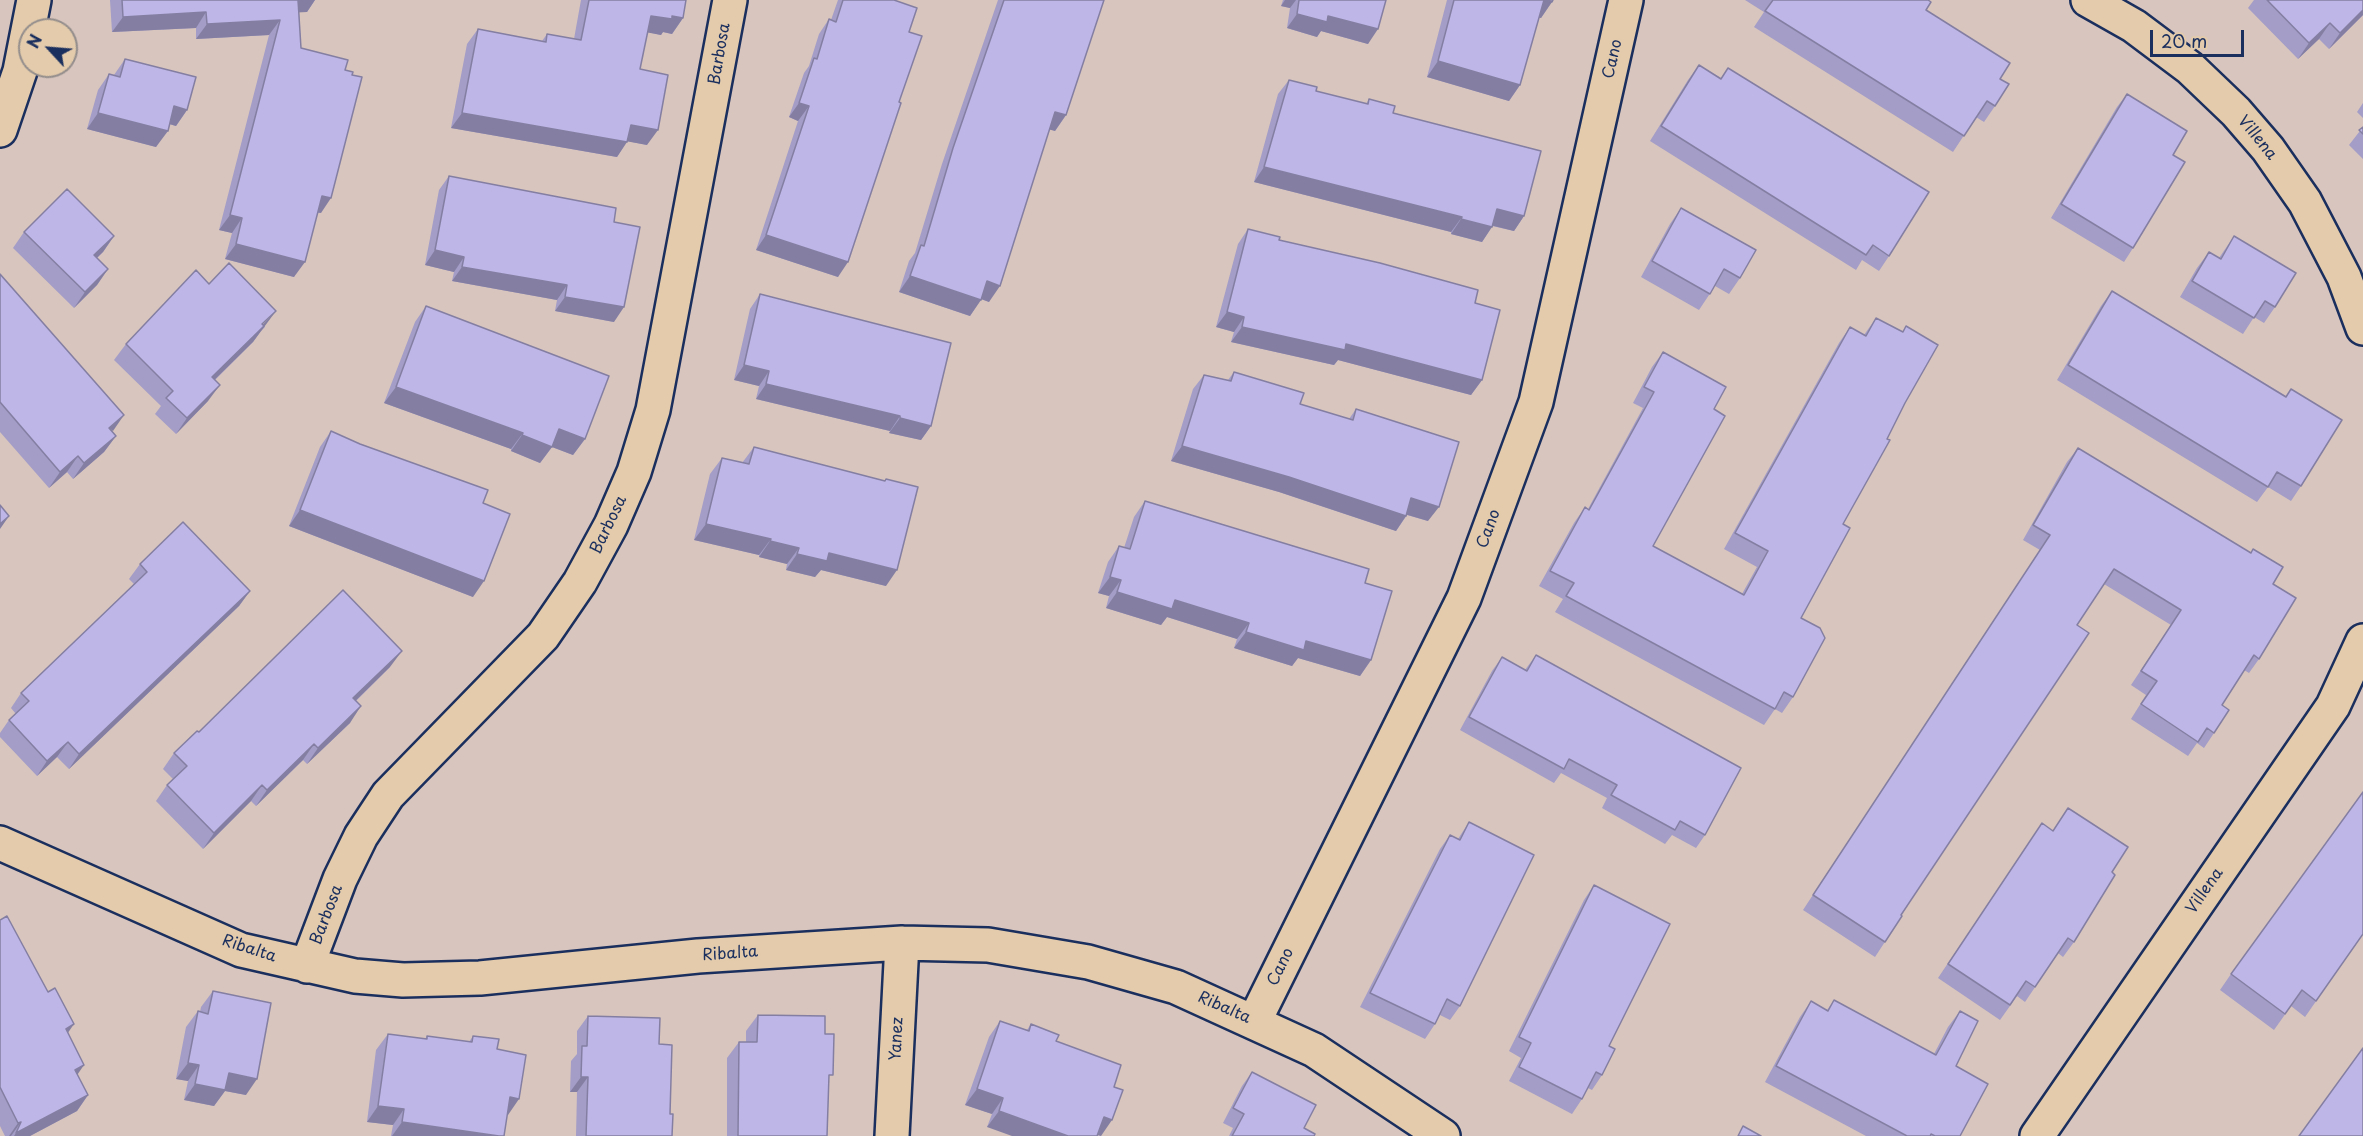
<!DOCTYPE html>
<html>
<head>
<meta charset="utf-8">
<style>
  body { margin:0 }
  #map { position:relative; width:2363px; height:1136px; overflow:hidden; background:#d8c5bd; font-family:"Playpen Sans",sans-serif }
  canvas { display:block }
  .north { position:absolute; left:18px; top:18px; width:60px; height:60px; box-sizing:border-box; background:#e3cbab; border:2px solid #938d8c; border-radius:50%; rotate:296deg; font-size:16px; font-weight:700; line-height:24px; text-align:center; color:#1b2f5e }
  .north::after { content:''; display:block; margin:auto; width:21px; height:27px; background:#1b2f5e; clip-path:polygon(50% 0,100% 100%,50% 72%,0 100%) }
  .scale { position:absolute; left:2150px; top:30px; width:94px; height:27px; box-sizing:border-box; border:3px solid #1b2f5e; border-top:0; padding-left:8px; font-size:18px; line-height:21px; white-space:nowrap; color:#1b2f5e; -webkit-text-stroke:4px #e3cbab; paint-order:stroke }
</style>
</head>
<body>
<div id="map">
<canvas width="2363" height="1136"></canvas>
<div class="north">N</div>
<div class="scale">20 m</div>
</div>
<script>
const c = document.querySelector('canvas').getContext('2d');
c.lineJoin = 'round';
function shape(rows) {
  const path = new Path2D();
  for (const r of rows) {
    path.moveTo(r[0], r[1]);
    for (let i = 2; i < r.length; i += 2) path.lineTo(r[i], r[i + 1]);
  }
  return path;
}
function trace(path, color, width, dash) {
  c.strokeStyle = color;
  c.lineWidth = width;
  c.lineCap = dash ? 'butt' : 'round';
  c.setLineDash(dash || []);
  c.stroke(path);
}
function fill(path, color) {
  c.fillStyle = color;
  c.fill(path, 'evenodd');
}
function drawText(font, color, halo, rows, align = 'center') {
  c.font = font + ' "Playpen Sans",sans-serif';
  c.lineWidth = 4.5;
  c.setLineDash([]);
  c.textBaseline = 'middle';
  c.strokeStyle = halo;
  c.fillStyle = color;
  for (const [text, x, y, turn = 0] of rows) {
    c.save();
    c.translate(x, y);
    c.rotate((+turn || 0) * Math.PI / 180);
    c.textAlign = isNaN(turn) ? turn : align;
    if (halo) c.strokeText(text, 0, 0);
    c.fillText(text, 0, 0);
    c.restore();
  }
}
const minor = shape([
  [2088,0,2134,26,2190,68,2236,112,2268,149,2305,202,2344,277,2363,328],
  [0,130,20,71,34,0],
  [0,843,241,950,355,976,403,980,480,978,698,956,902,943,988,945,1088,962,1176,987,1314,1050,1443,1136],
  [307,966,340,879,361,836,388,795,543,636,580,582,611,525,634,472,653,410,730,0],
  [1254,1022,1464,598,1536,402,1626,0],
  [892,1136,902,943],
  [2037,1136,2333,706,2363,641]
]);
trace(minor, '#1b2f5e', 38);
trace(minor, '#e3cbab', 33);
fill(shape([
  [110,0,315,0,307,12,299,12,301,48,345,70,321,213,318,213,294,277,225,259,232,233,219,230,269,35,196,39,196,28,112,32],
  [581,0,686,0,683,18,672,34,663,32,661,35,647,32,640,69,647,145,627,141,617,157,451,128,467,44,478,29,542,41,547,34,574,39],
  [838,0,894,0,909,32,838,277,756,250,798,121,789,117,804,73,809,66,819,34,829,19,831,20],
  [998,0,1104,0,1066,115,1055,131,1050,129,989,302,981,299,970,316,899,292,909,261,915,253,942,164],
  [1283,0,1386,0,1368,44,1321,31,1317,37,1287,28,1290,8,1281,6],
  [1447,0,1553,0,1541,18,1539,18,1520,85,1509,101,1427,77],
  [1745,0,1928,0,1926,10,2000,79,1995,106,1984,122,1976,117,1953,152,1754,27,1764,12],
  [2254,0,2363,0,2363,15,2329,49,2319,39,2298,59,2248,8],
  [125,59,187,110,176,126,169,124,156,147,87,129,98,90,109,74,114,75],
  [1699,65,1721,78,1728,68,1889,256,1879,271,1862,260,1856,270,1650,141,1688,80],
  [1289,80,1316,91,1366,104,1369,99,1393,113,1524,216,1514,231,1492,226,1482,242,1451,234,1451,232,1254,182,1278,94],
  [2127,94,2173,155,2133,248,2124,262,2051,218,2117,107],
  [2363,103,2363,118,2357,112],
  [2363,127,2363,159,2349,145],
  [449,176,614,222,614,322,555,311,557,300,452,281,454,272,425,265,439,190],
  [1681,208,1740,278,1729,294,1715,286,1699,310,1641,277,1670,224],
  [1248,229,1279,240,1475,303,1482,380,1471,395,1338,360,1334,365,1231,342,1234,332,1216,327,1238,244],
  [24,232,114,236,103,252,97,258,108,269,97,285,74,308,13,248],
  [2234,236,2275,307,2264,323,2254,317,2243,334,2180,297,2197,268,2209,252,2219,258],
  [0,274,116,436,104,452,73,479,67,472,49,488,0,432],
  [209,284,265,327,260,332,253,342,215,380,208,401,176,434,155,414,161,406,114,360,126,344],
  [2112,291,2286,396,2291,389,2301,486,2291,501,2268,487,2257,502,2057,380,2101,306],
  [760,294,931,426,921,440,889,433,890,431,756,399,759,386,734,380,750,309],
  [426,306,585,439,573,455,552,447,540,463,511,451,511,449,384,403,415,322],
  [1876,318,1902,332,1906,326,1905,403,1843,524,1801,618,1793,697,1782,713,1775,709,1764,725,1555,612,1563,599,1539,586,1574,523,1585,507,1588,509,1643,408,1633,403,1652,367,1663,352,1714,409,1653,546,1742,594,1757,567,1724,549,1839,343,1850,327,1864,335],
  [1234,372,1300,404,1349,419,1356,409,1428,521,1407,515,1396,531,1279,492,1171,461,1193,389,1204,375,1228,380],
  [331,431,483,503,473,597,289,526,320,447],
  [754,447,885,481,886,479,886,586,821,570,815,577,786,570,787,564,759,557,759,555,694,540,710,474,722,458,742,463],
  [2078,448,2273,584,2259,659,2249,673,2244,670,2222,705,2214,733,2204,748,2197,743,2188,756,2131,719,2146,695,2131,685,2171,625,2104,584,2077,625,1901,915,1902,916,1875,957,1803,910,2040,550,2023,540,2067,462],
  [1145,501,1365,583,1371,660,1360,676,1298,658,1292,666,1234,648,1237,639,1167,617,1161,625,1106,608,1109,596,1098,593,1108,562,1119,546,1124,548,1134,517],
  [140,564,250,591,239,606,69,769,57,757,37,776,0,737,0,733,9,720,16,714,11,708,21,693,134,584,129,579],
  [1536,655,1705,835,1696,848,1672,835,1665,844,1602,808,1607,798,1561,773,1554,783,1460,730,1492,671,1502,657,1525,670],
  [390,667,356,701,350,723,307,764,303,760,256,806,251,801,203,849,156,801,167,785,173,779,163,769,174,753,199,732],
  [2068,808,2112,872,2074,942,2063,957,2058,953,2025,1002,2017,996,2000,1020,1938,978,2032,838,2053,831],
  [1469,822,1460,1006,1450,1020,1440,1015,1435,1024,1425,1039,1360,1007,1440,849,1450,835,1458,839],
  [1594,885,1609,1046,1602,1075,1592,1090,1588,1088,1582,1099,1572,1114,1509,1081,1521,1058,1509,1051,1584,900],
  [0,920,68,1034,77,1075,88,1095,77,1111,30,1136,5,1136,0,1126],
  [2363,934,2305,1017,2291,1006,2274,1030,2220,990,2231,974],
  [213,991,246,1095,225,1091,214,1106,184,1100,188,1081,176,1079,186,1027,198,1011,200,1012,201,1007],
  [1834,1000,1934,1054,1948,1027,1960,1011,1956,1066,1960,1136,1866,1136,1765,1082,1800,1017,1811,1001,1827,1010],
  [758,1015,825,1034,829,1081,827,1136,727,1136,727,1058,739,1042,746,1042,746,1031],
  [588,1016,659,1044,670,1114,672,1136,576,1136,577,1092,570,1092,571,1061,577,1054,577,1031],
  [1000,1021,1027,1030,1031,1024,1056,1041,1114,1087,1101,1136,1097,1135,987,1127,992,1114,965,1105,989,1037],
  [388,1034,425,1039,427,1036,469,1042,473,1036,497,1049,508,1115,507,1115,504,1136,391,1136,393,1125,367,1122,376,1050],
  [1252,1072,1304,1128,1314,1136,1229,1136,1233,1128,1223,1123,1242,1086]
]), '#a39dc7');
fill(shape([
  [296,0,315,0,307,12,287,13],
  [1285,0,1296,0,1290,8,1281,6],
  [1544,0,1552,2,1541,18,1533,16],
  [2363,10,2363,15,2329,49,2340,33],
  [206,12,196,28,112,32,123,17],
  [1297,14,1328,16,1378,29,1368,44,1321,31,1317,37,1287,28],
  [651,16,672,16,683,18,672,34,663,32,661,35,640,31],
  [280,20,269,35,196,39,207,24],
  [2330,23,2319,39,2298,59,2309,43],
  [1438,61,1520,85,1509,101,1427,77],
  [799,103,809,106,798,121,789,117],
  [174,106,187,110,176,126,163,122],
  [1055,112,1066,115,1055,131,1044,128],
  [98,113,168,131,156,147,87,129],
  [462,113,627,142,617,157,451,128],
  [631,125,658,130,647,145,620,140],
  [1264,167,1462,217,1451,232,1254,182],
  [322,196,331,198,321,213,312,211],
  [1497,209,1524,216,1514,231,1486,224],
  [230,215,242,218,232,233,219,230],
  [1461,219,1492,227,1482,242,1451,234],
  [766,235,848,262,838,277,756,250],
  [114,236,103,252,83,271,94,255],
  [236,244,305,262,294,277,225,259],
  [435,250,464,257,454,272,425,265],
  [462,267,567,285,557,300,452,281],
  [108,269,97,285,74,308,85,292],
  [910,276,981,300,970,316,899,292],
  [987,281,1000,286,989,302,976,297],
  [565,297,624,307,614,322,555,311],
  [276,311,253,342,201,393,212,377],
  [1227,312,1244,317,1234,332,1216,327],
  [1242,327,1346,344,1482,380,1471,395,1338,360,1334,365,1231,342],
  [744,365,769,371,759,386,734,380],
  [766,384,900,416,890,431,756,399],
  [220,385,208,401,176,434,187,418],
  [396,387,523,433,511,449,384,403],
  [124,415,113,431,109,428],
  [900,418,931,426,921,440,889,433],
  [559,429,585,439,573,455,552,447,540,463,511,451,522,435],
  [116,436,104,452,73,479,84,463],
  [1182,446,1289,477,1406,516,1396,531,1279,492,1171,461],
  [78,456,67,472,49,488,60,472],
  [1411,498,1439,507,1428,521,1401,513],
  [300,510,484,581,473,597,289,526],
  [9,516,0,529,0,524],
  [706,524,771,539,759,555,694,540],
  [770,541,799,548,787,564,759,557],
  [829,553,897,570,886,586,821,570,815,577,786,570,797,554],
  [1110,577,1121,580,1109,596,1098,593],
  [250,591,239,606,69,769,79,754],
  [1117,592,1175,600,1249,623,1237,639,1167,617,1161,625,1106,608],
  [1246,632,1306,641,1371,660,1360,676,1298,658,1292,666,1234,648],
  [402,651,390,667,342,714,353,698],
  [361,706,350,723,307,764,318,748],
  [68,742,57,757,37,776,47,761],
  [314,744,303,760,256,806,267,790],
  [262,785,251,801,203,849,214,833],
  [74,1024,63,1040,66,1029],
  [188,1063,199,1065,188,1081,176,1079],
  [84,1065,73,1081,75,1070],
  [229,1073,257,1079,246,1095,225,1091,214,1106,184,1100,195,1084],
  [581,1077,588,1077,577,1092,570,1092],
  [977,1089,1003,1098,992,1114,965,1105],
  [88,1095,77,1111,30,1136,14,1136,16,1133],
  [510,1097,519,1099,508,1115,498,1113],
  [378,1106,404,1109,393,1125,367,1122],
  [999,1111,1068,1136,1012,1136,987,1127],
  [1104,1117,1112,1120,1101,1136,1092,1133],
  [21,1122,11,1136,9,1136,18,1123],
  [402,1122,499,1136,392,1136]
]), '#847fa2');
const building = shape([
  [122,0,298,0,301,48,348,60,345,70,353,72,352,75,362,77,331,198,322,196,305,262,236,244,242,218,230,215,280,20,207,24,206,12,123,17,122,0],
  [589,0,686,0,683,18,672,16,672,19,651,16,640,69,668,75,658,130,631,125,627,142,462,113,478,29,546,42,547,34,581,40,589,0],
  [843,0,894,0,917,8,909,32,922,36,899,102,901,103,848,262,766,235,809,106,799,103,814,58,817,59,829,19,836,22,843,0],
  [1004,0,1104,0,1066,115,1055,112,1000,286,987,281,981,300,910,276,921,245,924,246,953,148,1004,0],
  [1299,0,1386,0,1378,29,1328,16,1327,22,1297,14,1299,0],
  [1454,0,1553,0,1552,2,1544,0,1520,85,1438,61,1454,0],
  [1773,0,1928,0,1931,2,1926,10,2010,63,2000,79,2009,84,1995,106,1987,101,1964,136,1765,11,1773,0],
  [2267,0,2363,0,2363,10,2340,33,2330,23,2309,43,2267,0],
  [125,59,196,77,187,110,174,106,168,131,98,113,109,74,120,77,125,59],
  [1699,65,1721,79,1728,68,1929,192,1889,256,1873,245,1866,255,1661,126,1699,65],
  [1289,80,1317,87,1316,91,1368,104,1369,99,1395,106,1393,113,1541,151,1524,216,1497,209,1492,227,1461,219,1462,217,1264,167,1289,80],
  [2127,94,2187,131,2173,155,2185,162,2133,248,2061,204,2127,94],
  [2363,127,2363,134,2359,130,2363,127],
  [449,176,616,208,614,222,640,227,624,307,565,297,567,285,462,267,464,257,435,250,449,176],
  [67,189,114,236,94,255,108,269,85,292,24,232,67,189],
  [1681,208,1756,250,1740,278,1724,269,1710,294,1652,261,1681,208],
  [1248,229,1280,237,1279,240,1380,263,1478,290,1475,303,1500,310,1482,380,1346,344,1345,350,1242,327,1244,317,1227,312,1248,229],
  [2234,236,2296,273,2275,307,2265,301,2254,318,2192,281,2209,252,2221,259,2234,236],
  [229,263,276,311,262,324,264,326,212,377,220,385,187,418,166,398,173,391,126,344,196,270,209,284,229,263],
  [0,274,124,415,109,428,116,436,84,463,78,456,60,472,0,402,0,274],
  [2112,291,2286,397,2291,389,2342,420,2301,486,2277,472,2268,487,2068,365,2112,291],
  [760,294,951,343,931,426,900,418,900,416,766,384,769,371,744,365,760,294],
  [426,306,609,376,585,439,559,429,552,447,522,435,523,433,396,387,426,306],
  [1876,318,1903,332,1906,326,1938,345,1905,403,1887,439,1890,440,1843,524,1850,528,1801,618,1820,628,1825,638,1793,697,1784,692,1775,709,1566,596,1574,583,1550,571,1585,507,1589,510,1654,392,1644,387,1663,352,1726,387,1714,409,1725,416,1653,546,1744,595,1768,551,1735,533,1850,327,1866,336,1876,318],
  [1234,372,1304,393,1300,404,1353,420,1356,409,1459,442,1439,507,1411,498,1406,516,1289,477,1182,446,1204,375,1231,381,1234,372],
  [331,431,360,444,488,490,483,503,510,514,484,581,300,510,331,431],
  [754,447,885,481,886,479,918,487,897,570,829,553,827,561,797,554,799,548,770,541,771,539,706,524,722,458,749,464,754,447],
  [2078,448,2251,553,2253,549,2283,567,2273,584,2296,598,2259,659,2254,655,2222,705,2229,710,2214,733,2207,728,2198,742,2141,704,2157,681,2141,671,2181,610,2114,569,2077,625,2089,633,1901,915,1902,916,1885,942,1813,895,2050,535,2033,525,2078,448],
  [1145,501,1369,569,1365,583,1392,591,1371,660,1306,641,1304,650,1246,632,1249,623,1175,600,1172,609,1117,592,1121,580,1110,577,1119,546,1130,549,1145,501],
  [0,505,9,516,0,524,0,505],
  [183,522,250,591,79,754,68,742,47,761,9,720,29,701,21,693,147,572,140,564,183,522],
  [343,590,402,651,353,698,361,706,318,748,314,744,267,790,262,785,214,833,167,785,187,766,174,753,197,731,199,732,343,590],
  [1536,655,1741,768,1705,835,1680,821,1675,830,1611,795,1617,785,1569,759,1564,769,1469,717,1502,657,1527,671,1536,655],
  [2363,792,2363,934,2316,1001,2302,990,2285,1014,2231,974,2363,792],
  [2068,808,2128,847,2112,872,2115,875,2074,942,2068,938,2035,987,2026,981,2010,1005,1948,964,2042,823,2053,831,2068,808],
  [1469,822,1534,855,1460,1006,1447,999,1435,1024,1370,993,1450,835,1460,840,1469,822],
  [1594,885,1670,924,1609,1046,1615,1049,1602,1075,1596,1072,1582,1099,1519,1067,1531,1043,1519,1037,1594,885],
  [7,916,48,992,55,988,74,1024,66,1029,84,1065,75,1070,88,1095,16,1133,21,1122,18,1123,0,1087,0,920,7,916],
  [213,991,271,1003,257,1079,229,1073,225,1090,195,1084,199,1065,188,1063,198,1011,208,1014,213,991],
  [1834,1000,1936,1055,1960,1011,1978,1021,1956,1066,1988,1084,1960,1136,1935,1136,1931,1134,1930,1136,1907,1136,1776,1066,1811,1001,1828,1011,1834,1000],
  [758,1015,825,1016,825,1034,834,1034,833,1075,829,1075,827,1136,738,1136,739,1042,757,1042,758,1015],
  [588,1016,660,1018,659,1044,672,1045,670,1114,673,1114,672,1136,586,1136,588,1077,581,1077,582,1046,587,1046,588,1016],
  [1000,1021,1029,1031,1031,1024,1059,1035,1056,1041,1121,1065,1114,1087,1123,1090,1112,1120,1104,1117,1097,1136,1068,1136,999,1111,1003,1098,977,1089,1000,1021],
  [388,1034,427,1039,427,1036,472,1042,473,1036,499,1039,497,1049,526,1055,519,1099,510,1097,504,1136,499,1136,402,1122,404,1109,378,1106,388,1034],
  [2363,1048,2363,1136,2299,1136,2363,1048],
  [1252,1072,1316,1105,1304,1128,1315,1134,1314,1136,1232,1136,1244,1114,1233,1108,1252,1072],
  [1743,1126,1761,1136,1738,1136,1743,1126]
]);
fill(building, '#bdb6e7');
trace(building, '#847fa2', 1.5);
drawText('16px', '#1b2f5e', '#e3cbab', [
  ["Barbosa",720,54,-80],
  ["Cano",1613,59,-77],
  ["Villena",2257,138,51],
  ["Barbosa",609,525,-64],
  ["Cano",1489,529,-70],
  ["Villena",2205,891,-55],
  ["Barbosa",327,915,-69],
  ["Ribalta",249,949,18],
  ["Ribalta",730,954,-4],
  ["Cano",1281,967,-64],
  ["Ribalta",1224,1008,24],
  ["Yanez",897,1039,-87]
]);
</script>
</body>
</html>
